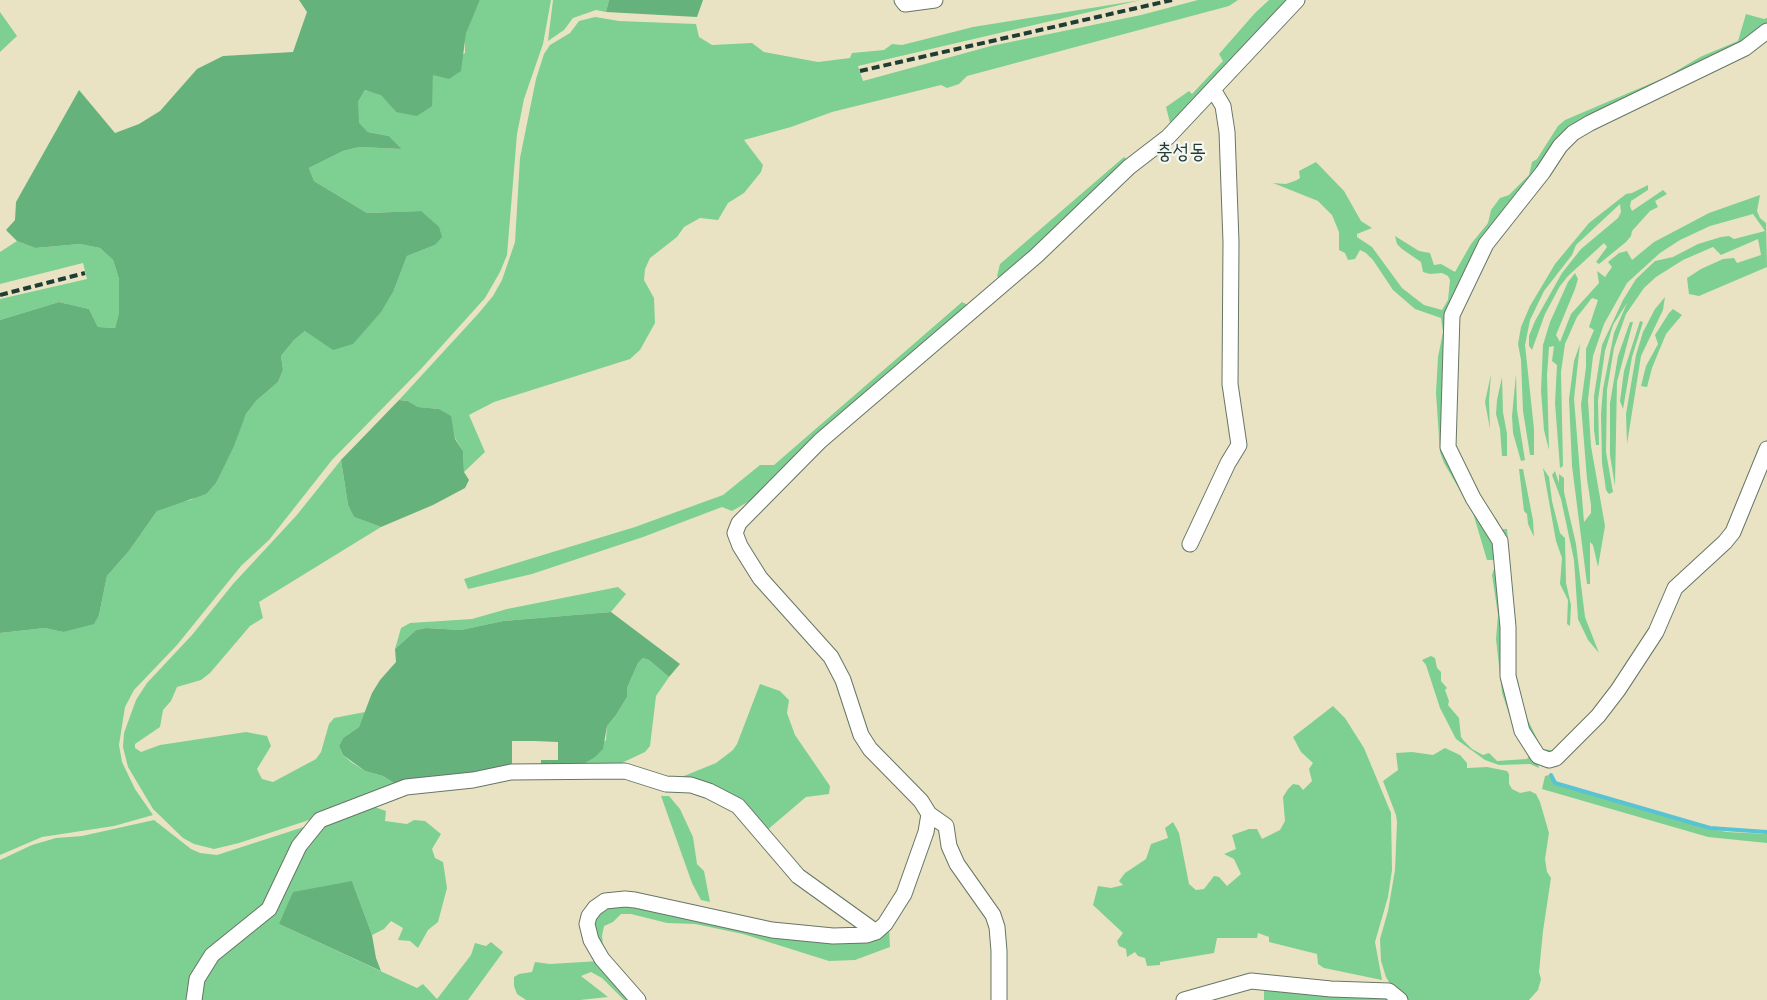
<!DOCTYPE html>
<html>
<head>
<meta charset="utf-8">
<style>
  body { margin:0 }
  canvas { display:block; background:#e9e3c3 }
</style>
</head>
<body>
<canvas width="1767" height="1000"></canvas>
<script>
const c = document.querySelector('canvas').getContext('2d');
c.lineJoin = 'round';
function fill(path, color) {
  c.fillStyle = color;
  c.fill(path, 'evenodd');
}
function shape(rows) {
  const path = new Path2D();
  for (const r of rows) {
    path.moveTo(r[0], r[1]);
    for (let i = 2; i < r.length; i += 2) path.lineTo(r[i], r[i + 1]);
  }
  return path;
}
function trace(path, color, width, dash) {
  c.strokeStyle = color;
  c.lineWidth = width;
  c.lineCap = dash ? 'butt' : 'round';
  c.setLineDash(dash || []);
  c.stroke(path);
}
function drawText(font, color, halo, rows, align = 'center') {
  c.font = font + ' "Comic Neue","Poor Story",sans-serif';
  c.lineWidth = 4.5;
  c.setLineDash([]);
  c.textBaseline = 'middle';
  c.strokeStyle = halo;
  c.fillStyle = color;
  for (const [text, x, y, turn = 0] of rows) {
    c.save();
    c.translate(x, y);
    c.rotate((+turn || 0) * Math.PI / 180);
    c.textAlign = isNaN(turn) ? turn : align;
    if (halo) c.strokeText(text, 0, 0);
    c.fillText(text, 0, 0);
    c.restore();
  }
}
fill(shape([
  [480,0,551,0,543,44,524,99,517,134,507,255,500,272,485,298,420,370,332,460,269,540,241,566,177,645,134,690,125,707,119,745,122,762,135,789,153,815,114,826,42,837,0,855,0,633,45,628,63,632,99,615,107,576,129,551,157,511,171,504,191,500,216,483,246,414,256,401,278,382,283,370,281,356,294,340,305,331,394,290,407,256,435,245,421,211,367,213,314,181,309,168,343,151,359,147,402,149,389,136,368,132,358,123,358,102,365,90,381,94,396,112,432,88,433,75,465,53,465,33],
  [553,0,609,0,606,12,596,10,573,18,564,30,548,41],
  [1141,0,858,66,863,81,991,46,1141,15,1198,0,1238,0,1229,6,967,76,959,84,947,88,941,85,832,112,791,127,744,140,763,165,761,172,744,193,728,203,718,220,700,218,684,227,677,237,650,258,645,269,644,280,654,298,655,323,640,350,630,359,494,402,469,415,485,452,464,472,463,451,455,438,450,416,439,409,418,407,408,401,399,400,478,314,493,296,502,280,515,242,520,158,536,79,544,54,550,45,570,33,579,21,595,17,619,21,696,24,699,37,712,45,752,43,764,52,818,62,850,58,852,53,884,50,892,44,902,45,973,27],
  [1269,0,1286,0,1171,127,1166,107,1189,91,1192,94,1223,61,1219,54,1255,13],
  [0,12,17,36,0,52],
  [1746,14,1764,19,1767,18,1767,27,1743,44,1587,121,1460,286,1445,422,1497,542,1503,637,1539,768,1530,764,1499,765,1485,760,1456,739,1440,708,1426,665,1422,660,1431,656,1435,658,1437,668,1441,672,1441,681,1447,688,1445,690,1449,701,1448,705,1459,718,1461,737,1464,741,1472,749,1483,755,1489,753,1497,761,1527,759,1529,756,1515,732,1502,693,1496,639,1498,615,1492,575,1495,566,1494,560,1487,560,1473,513,1444,463,1440,452,1436,393,1438,357,1443,332,1441,318,1415,309,1393,290,1373,260,1366,253,1360,250,1355,259,1348,260,1345,253,1339,250,1339,232,1332,215,1318,201,1273,183,1286,184,1297,180,1300,178,1299,171,1316,162,1344,191,1361,221,1372,228,1357,234,1357,237,1372,247,1402,288,1424,305,1442,310,1448,300,1450,280,1448,276,1442,273,1430,274,1423,272,1421,262,1402,249,1397,244,1395,236,1419,251,1430,253,1434,265,1441,264,1455,272,1471,244,1488,223,1491,210,1500,198,1509,195,1529,175,1532,162,1537,159,1558,126,1565,120,1666,77,1700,57,1738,41],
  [1124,157,1128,160,1000,280,997,276,1000,264],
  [1648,185,1648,190,1631,201,1630,206,1632,211,1663,190,1667,194,1655,201,1658,207,1650,211,1632,231,1631,236,1626,242,1599,264,1596,262,1607,247,1604,243,1568,276,1560,286,1545,314,1532,350,1529,346,1529,336,1535,321,1562,273,1581,249,1618,218,1621,212,1620,204,1576,245,1572,255,1544,291,1530,320,1525,345,1534,429,1534,455,1530,455,1523,411,1521,360,1518,344,1521,327,1530,306,1555,264,1589,223,1626,194,1632,193],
  [1760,195,1757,211,1760,218,1766,223,1767,267,1699,296,1689,294,1687,278,1701,269,1723,259,1734,258,1737,263,1761,255,1758,239,1721,255,1713,247,1683,260,1656,277,1644,288,1626,314,1614,348,1607,390,1606,452,1613,492,1609,494,1606,490,1602,463,1601,414,1603,389,1614,333,1627,303,1613,325,1605,351,1598,400,1599,445,1596,445,1594,430,1594,396,1602,345,1623,300,1636,279,1655,261,1673,257,1698,244,1721,237,1729,236,1734,239,1765,231,1753,214,1710,226,1680,240,1660,253,1627,283,1604,324,1593,356,1588,400,1591,446,1605,526,1598,567,1593,545,1590,542,1590,584,1587,584,1572,466,1569,399,1574,361,1580,344,1574,399,1584,522,1591,513,1591,505,1587,479,1581,405,1586,367,1586,349,1594,330,1589,327,1598,300,1592,298,1577,317,1565,344,1561,372,1563,466,1560,468,1555,403,1557,365,1552,361,1554,346,1549,347,1547,375,1549,450,1544,430,1541,391,1543,345,1550,322,1568,282,1575,273,1578,279,1575,289,1556,335,1560,342,1571,314,1599,283,1597,271,1605,277,1612,267,1608,262,1619,253,1627,251,1632,260,1654,242,1709,213],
  [17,241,35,248,80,244,100,248,113,260,119,279,119,313,115,328,98,327,89,309,59,302,0,320,0,299,87,279,83,263,0,284,0,252],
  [1665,297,1663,310,1641,356,1627,444,1626,414,1636,355,1643,332,1655,309],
  [962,302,968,305,872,389,762,494,732,511,722,507,643,537,532,574,468,589,464,579,635,527,723,495,760,465,774,465],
  [1673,309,1682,315,1666,334,1652,368,1647,387,1641,386,1646,366,1658,344,1655,335,1669,313],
  [1640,321,1643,322,1632,357,1623,409,1620,401,1624,371],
  [1630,322,1633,322,1617,382,1615,486,1610,455,1610,403,1618,356],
  [1491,374,1489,401,1490,429,1485,402],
  [1516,374,1517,410,1525,460,1521,461,1513,433,1512,416],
  [1502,377,1503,412,1507,434,1507,456,1502,456,1500,429,1496,414,1497,400],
  [341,460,348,505,354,517,381,527,259,602,263,618,250,626,210,673,201,680,177,687,171,701,163,710,160,727,135,744,135,748,141,752,160,745,246,732,267,736,271,746,257,769,262,779,273,782,316,759,321,752,329,724,334,718,365,712,359,727,343,738,339,746,343,755,351,762,365,771,383,776,397,785,315,818,239,843,214,849,194,844,183,838,153,809,128,767,123,747,124,733,136,700,147,683,192,635,233,584,296,516],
  [1543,468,1549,477,1552,501,1560,533,1565,538,1566,583,1571,605,1570,626,1567,624,1568,600,1560,584,1562,558,1556,541],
  [1519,469,1523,469,1533,520,1534,537,1528,524,1527,514,1524,511],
  [1555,471,1559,483,1559,474,1564,478,1564,492,1576,544,1585,617,1599,653,1588,640,1578,619,1574,560,1561,499,1552,475],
  [1491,515,1496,518,1502,529,1507,529,1515,620,1515,669,1526,716,1542,749,1560,751,1540,753,1522,718],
  [618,587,626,594,611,612,503,621,461,630,426,628,416,630,395,649,401,628,410,623,472,619,507,609],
  [643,658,649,660,669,677,656,696,650,746,645,752,613,767,573,770,606,740,607,726,616,715,627,697,627,688,638,663],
  [760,684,780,691,789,700,787,713,795,735,830,786,829,794,806,797,766,831,746,809,674,780,716,763,733,750,737,744],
  [1333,706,1345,718,1364,748,1391,813,1392,870,1388,897,1375,942,1382,980,1324,968,1318,964,1317,954,1269,942,1269,937,1258,933,1257,938,1217,938,1214,953,1160,962,1160,965,1147,966,1145,958,1138,956,1135,952,1127,957,1126,949,1119,946,1117,941,1123,933,1093,905,1098,886,1111,888,1123,885,1119,881,1125,873,1146,859,1151,844,1168,838,1165,828,1173,822,1179,833,1189,884,1196,890,1204,889,1214,876,1219,877,1227,886,1241,874,1234,859,1224,854,1236,849,1232,835,1249,829,1257,829,1262,839,1280,830,1285,821,1283,797,1288,789,1293,784,1299,785,1303,790,1312,781,1309,769,1313,763,1301,752,1293,737],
  [1445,748,1460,755,1467,763,1467,768,1487,767,1507,771,1509,774,1509,784,1512,789,1520,793,1530,791,1536,794,1540,802,1549,833,1545,859,1547,872,1551,878,1543,931,1539,972,1541,979,1538,990,1529,1000,1405,1000,1393,989,1386,977,1381,961,1380,939,1388,911,1395,870,1397,822,1396,815,1383,781,1398,770,1396,753,1412,752,1433,755],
  [1549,775,1555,784,1710,829,1727,832,1767,834,1767,843,1708,837,1542,789,1545,776],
  [661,796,669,796,680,809,693,837,697,864,704,871,710,902,701,900,692,883],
  [369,805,386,811,385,821,407,824,414,820,425,821,441,834,432,849,435,858,443,862,447,888,438,922,428,930,418,948,410,941,398,940,403,928,391,921,384,929,372,935,352,881,279,924,417,988,423,984,437,999,471,955,475,943,486,946,491,942,503,952,468,1000,196,1000,200,980,282,885,322,822],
  [154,820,191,849,200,853,217,855,313,824,273,895,230,935,191,1000,0,1000,0,860,32,845,56,838,82,836],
  [626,903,781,936,889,928,890,947,855,960,829,961,743,934,695,924,667,923,631,914,621,914,613,922,604,926,602,936,604,955,593,937,593,921,605,909],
  [599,961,634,1000,624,1000,602,978,591,972,581,976,608,997,580,1000,526,1000,517,994,514,986,514,977,519,974,532,972,535,962,550,964],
  [1264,987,1379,994,1393,1000,1264,1000]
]), '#7ed092');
fill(shape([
  [299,0,480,0,466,33,461,71,449,79,433,75,432,106,417,116,396,112,381,95,365,90,358,102,359,123,368,132,389,136,402,149,359,147,343,151,309,168,314,181,367,213,421,211,439,227,442,237,435,245,407,256,394,290,381,312,353,344,333,350,305,331,294,340,281,356,283,370,278,382,256,401,246,414,234,446,216,483,206,494,157,511,129,551,107,576,99,615,94,624,63,632,45,628,0,633,0,320,59,302,89,309,98,327,115,328,119,313,119,279,113,260,100,248,80,244,35,248,17,241,6,230,15,220,16,202,79,90,115,133,139,124,160,111,197,69,223,56,293,52,307,12],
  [609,0,703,0,697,17,606,12],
  [399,400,408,401,418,407,439,409,451,416,455,439,463,451,464,472,469,480,465,488,433,505,381,527,354,517,348,505,341,460],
  [611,612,680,664,669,677,649,660,643,658,638,663,627,688,627,697,616,715,607,726,603,749,595,757,573,770,541,769,541,760,558,760,558,742,534,741,512,741,512,769,397,785,383,776,365,771,343,755,339,746,343,738,359,727,372,693,380,680,396,662,395,649,416,630,426,628,461,630,503,621],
  [352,881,372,935,376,958,381,971,279,924,293,892]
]), '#66b27c');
trace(shape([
  [1551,775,1555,783,1710,828,1767,832]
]), '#58c3d3', 4);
const minor = shape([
  [902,0,905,4,935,0],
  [1767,31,1745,48,1590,123,1573,133,1560,146,1543,172,1486,244,1452,315,1448,447,1473,498,1500,541,1508,627,1508,676,1522,731,1538,756,1549,760,1556,758,1598,716,1618,690,1656,632,1675,588,1725,542,1733,532,1767,449],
  [1190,544,1228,463,1239,445,1230,384,1231,242,1227,132,1223,106,1214,91],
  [929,814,946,826,949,846,957,864,993,915,997,927,999,951,999,1000],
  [194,1000,197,979,212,955,269,909,299,846,320,820,406,787,473,780,511,772,625,771,666,784,691,785,709,791,738,806,798,876,876,932],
  [638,1000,602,959,591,940,587,924,589,916,595,908,605,901,625,899,635,900,772,930,833,936,867,935,876,932,885,924,904,894,926,832,929,814,921,801,870,749,861,735,843,680,831,657,760,578,740,546,735,533,739,523,820,441,1036,256,1129,167,1168,137,1297,0],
  [1184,1000,1251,981,1331,989,1389,991,1400,1000]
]);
trace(minor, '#676', 17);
trace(minor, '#fff', 15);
trace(shape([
  [860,71,1172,0],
  [0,295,85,273]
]), '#1f3d34', 4, [8, 4]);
drawText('21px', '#1f3d34', '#f6f6f2', [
  ["충성동",1181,152]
]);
</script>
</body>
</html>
